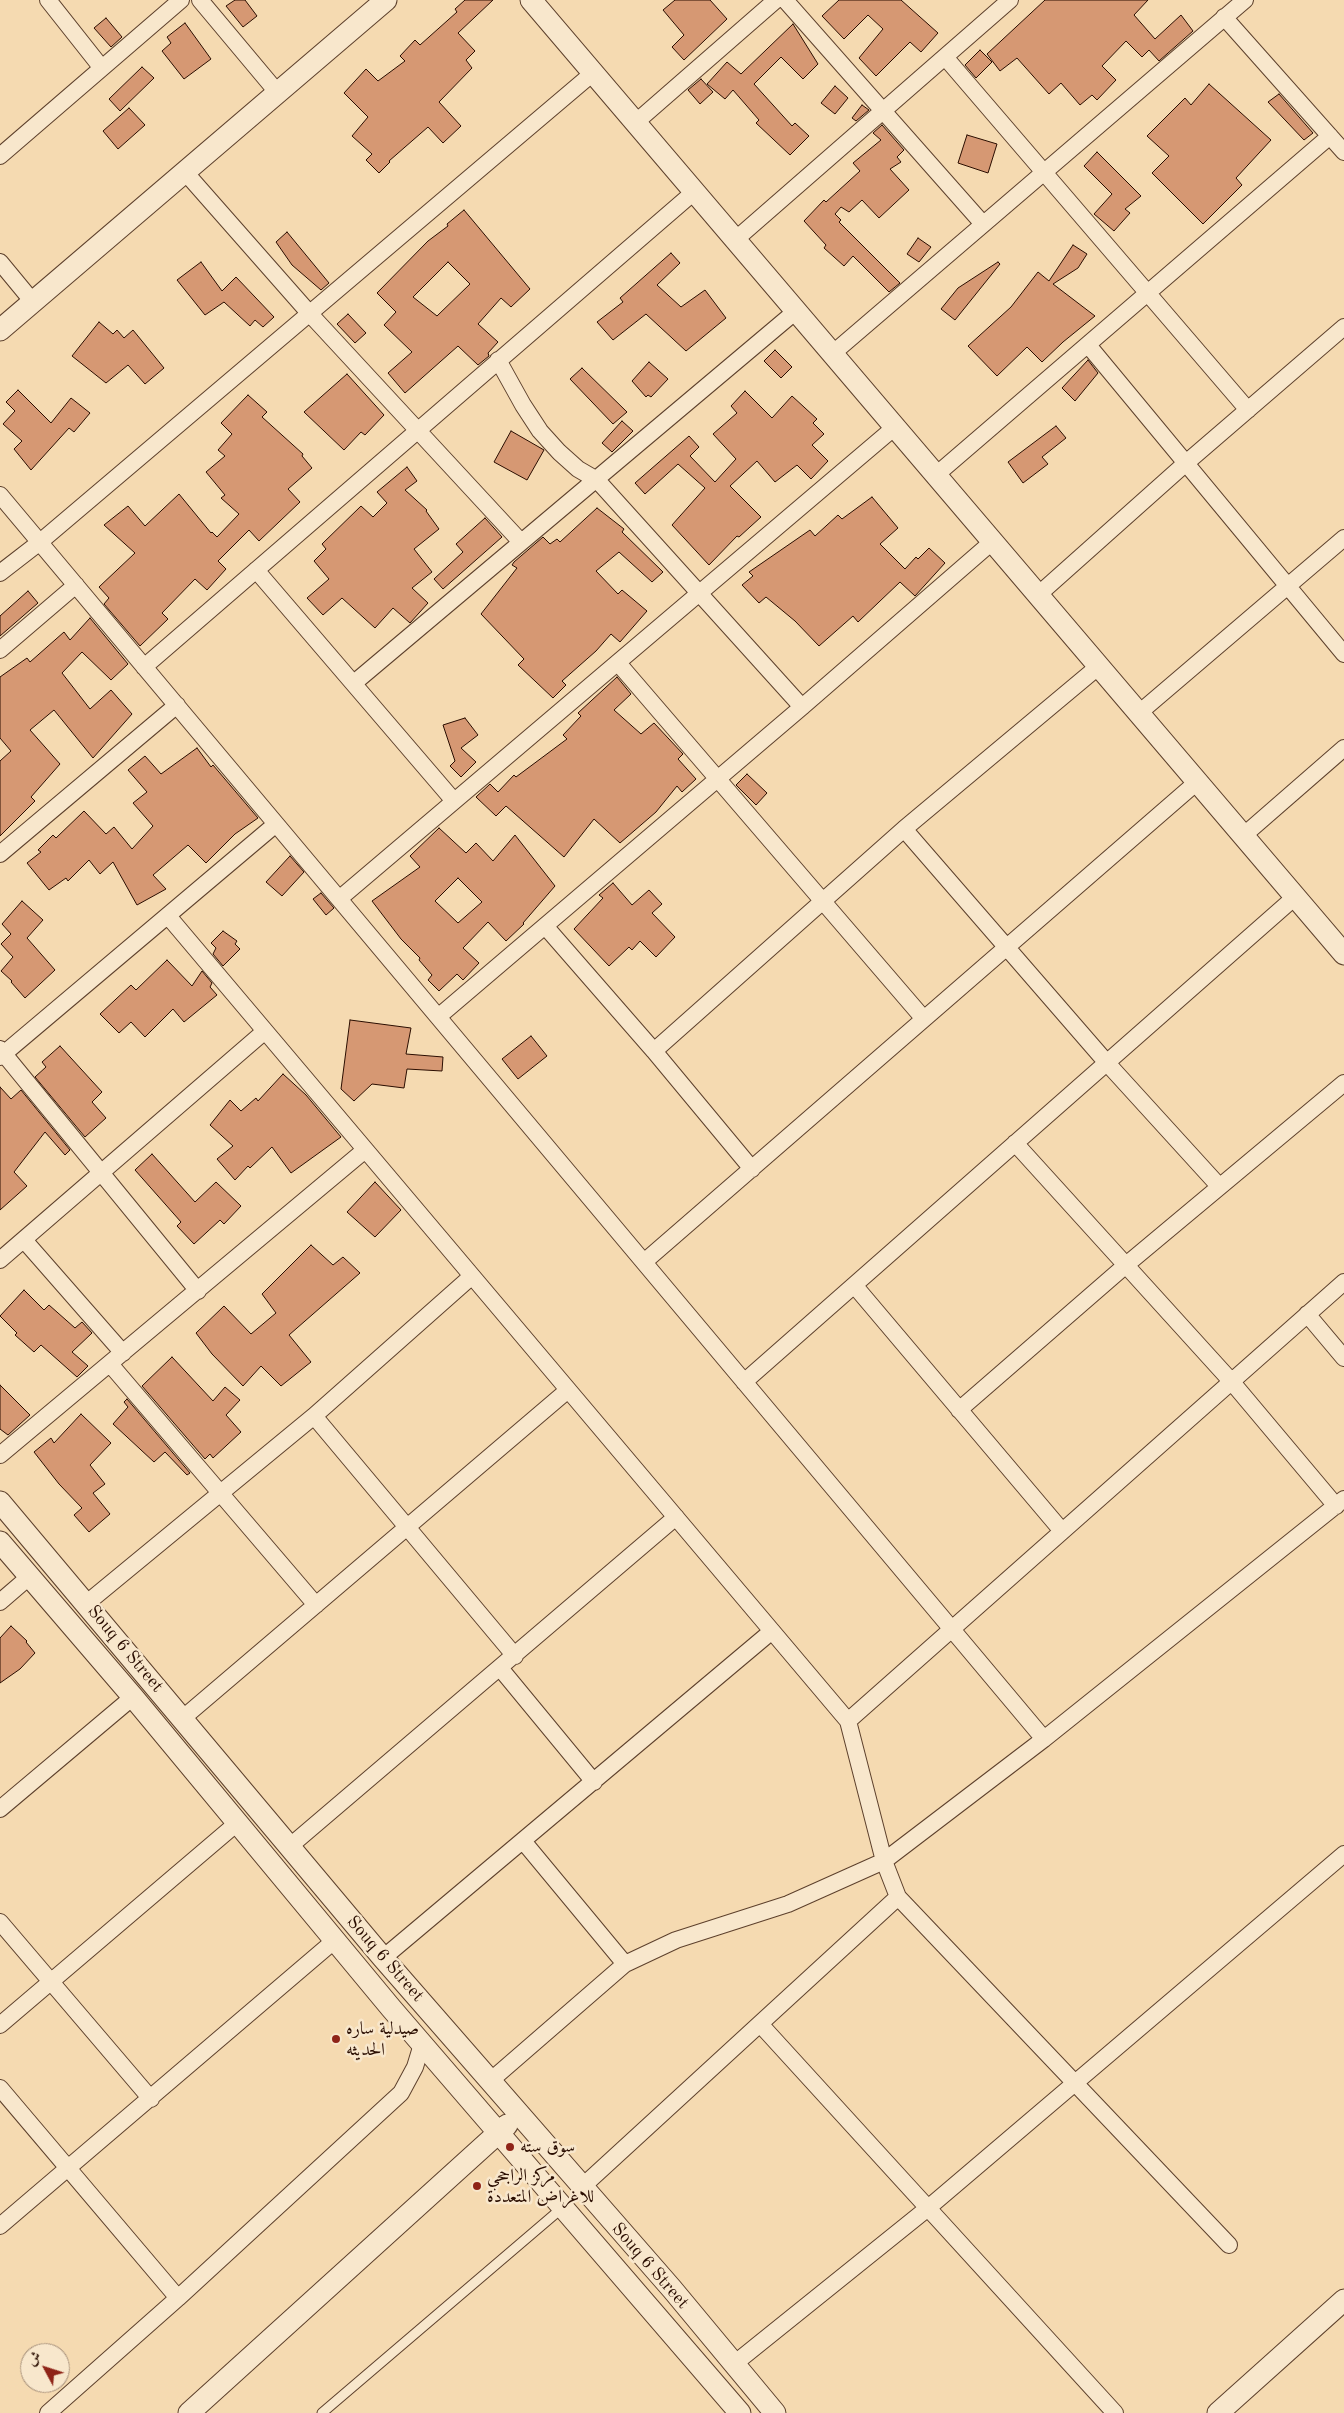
<!DOCTYPE html>
<html>
<head>
<meta charset="utf-8">
<style>
  body { margin:0 }
  #map { position:relative; width:1344px; height:2413px; overflow:hidden; background:#f5dab1; font-family:"Old Standard TT",Amiri,serif }
  canvas { display:block }
  .north { position:absolute; left:20px; top:2343px; width:50px; height:50px; box-sizing:border-box; background:#f8e7cc; border:1px solid #a6907a; border-radius:50%; rotate:310deg; font-size:14px; font-weight:700; line-height:20px; text-align:center; color:#2a0d00 }
  .north::after { content:''; display:block; margin:auto; width:18px; height:22px; background:#8f2418; clip-path:polygon(50% 0,100% 100%,50% 72%,0 100%) }
</style>
</head>
<body>
<div id="map">
<canvas width="1344" height="2413"></canvas>
<div class="north">ش</div>
</div>
<script>
const c = document.querySelector('canvas').getContext('2d');
c.lineJoin = 'round';
function fill(path, color) {
  c.fillStyle = color;
  c.fill(path, 'evenodd');
}
function shape(rows) {
  const path = new Path2D();
  for (const r of rows) {
    path.moveTo(r[0], r[1]);
    for (let i = 2; i < r.length; i += 2) path.lineTo(r[i], r[i + 1]);
  }
  return path;
}
function trace(path, color, width, dash) {
  c.strokeStyle = color;
  c.lineWidth = width;
  c.lineCap = dash ? 'butt' : 'round';
  c.setLineDash(dash || []);
  c.stroke(path);
}
function drawText(font, color, halo, rows, align = 'center') {
  c.font = font + ' "Old Standard TT",Amiri,serif';
  c.lineWidth = 5;
  c.setLineDash([]);
  c.textBaseline = 'middle';
  c.strokeStyle = halo;
  c.fillStyle = color;
  for (const [text, x, y, turn = 0] of rows) {
    c.save();
    c.translate(x, y);
    c.rotate((+turn || 0) * Math.PI / 180);
    c.textAlign = isNaN(turn) ? turn : align;
    if (halo) c.strokeText(text, 0, 0);
    c.fillText(text, 0, 0);
    c.restore();
  }
}
const building = shape([
  [235,0,245,0,257,16,243,27,226,6,235,0],
  [465,0,493,0,458,33,475,51,466,60,472,68,439,102,461,126,443,143,428,127,389,161,390,162,379,173,366,160,372,154,352,136,368,117,344,93,366,69,378,81,405,61,400,56,415,40,420,45,457,12,455,9,465,0],
  [675,0,710,0,727,19,684,60,672,47,684,35,663,10,675,0],
  [839,0,901,0,938,33,921,52,910,42,876,76,859,58,883,29,868,15,844,39,822,16,839,0],
  [1045,0,1148,0,1134,15,1155,39,1181,15,1193,31,1159,61,1149,50,1142,57,1126,41,1102,66,1116,80,1097,100,1092,95,1080,105,1061,83,1049,94,1017,58,1000,71,987,54,1045,0],
  [106,18,122,37,111,47,94,28,106,18],
  [185,23,211,59,184,79,162,51,171,43,167,37,185,23],
  [793,24,818,64,803,79,781,57,754,84,792,126,795,123,809,136,790,155,756,123,759,120,733,90,725,99,707,84,727,62,741,74,793,24],
  [980,50,992,62,976,78,965,65,980,50],
  [142,67,154,78,120,111,109,99,142,67],
  [701,79,713,92,700,104,688,90,701,79],
  [1209,84,1271,140,1236,178,1242,185,1203,224,1152,173,1169,156,1147,136,1185,98,1191,105,1209,84],
  [835,86,848,98,835,114,821,103,835,86],
  [1279,94,1313,133,1304,140,1268,102,1279,94],
  [862,105,869,110,856,121,852,118,862,105],
  [129,108,145,125,118,149,103,131,129,108],
  [882,125,904,150,897,157,901,162,890,169,909,190,879,218,862,200,849,212,841,207,835,214,841,220,839,222,900,283,889,292,853,256,844,266,824,248,826,245,804,221,824,200,826,202,860,171,853,163,881,140,873,133,882,125],
  [967,135,997,144,988,173,958,163,967,135],
  [1097,152,1141,196,1125,209,1130,213,1114,231,1094,214,1112,194,1084,166,1097,152],
  [464,210,530,289,511,307,501,298,478,324,498,342,488,353,489,356,478,365,458,346,405,393,388,373,412,352,384,325,396,312,377,293,428,241,448,226,447,224,464,210],
  [448,262,470,284,437,316,413,297,448,262],
  [287,232,329,283,321,290,292,265,276,242,287,232],
  [918,238,931,247,919,262,907,254,918,238],
  [1073,245,1087,254,1078,268,1053,284,1095,316,1063,342,1042,362,1027,347,997,376,968,346,1011,307,1038,272,1049,281,1073,245],
  [671,253,680,263,657,285,681,307,705,290,726,318,686,351,646,314,613,340,597,322,623,302,620,298,671,253],
  [201,262,222,291,236,277,274,317,263,327,255,320,250,326,224,302,205,315,177,280,201,262],
  [998,262,1000,264,955,320,941,309,958,288,998,262],
  [348,314,366,333,355,343,337,324,348,314],
  [99,322,113,334,117,330,124,338,133,330,164,368,145,384,128,365,106,383,72,356,99,322],
  [775,350,792,367,781,378,764,361,775,350],
  [1088,360,1098,373,1075,401,1062,388,1088,360],
  [649,362,668,379,651,397,648,395,646,397,632,381,649,362],
  [582,368,627,412,613,424,570,379,582,368],
  [347,374,384,415,365,435,361,432,344,450,304,412,347,374],
  [18,390,51,423,71,398,90,413,74,432,69,428,31,470,14,449,22,441,3,424,15,411,6,402,18,390],
  [745,391,772,418,792,396,817,419,813,423,824,434,812,445,828,461,811,479,797,465,775,482,757,461,730,486,761,517,739,537,737,536,709,565,672,525,705,488,678,464,645,494,635,483,689,436,699,447,690,456,715,482,736,459,713,434,737,413,731,406,745,391],
  [248,395,267,412,262,417,303,454,302,456,312,468,288,489,300,502,259,541,249,530,218,561,226,569,207,590,195,579,162,613,168,619,140,646,104,604,109,598,99,587,135,553,104,525,128,506,145,526,179,494,211,533,212,532,217,537,239,514,221,498,225,495,206,472,225,456,218,450,232,434,221,423,248,395],
  [622,421,633,431,612,452,602,443,622,421],
  [1056,426,1066,438,1042,457,1048,464,1023,483,1008,462,1056,426],
  [511,431,544,450,527,480,494,462,511,431],
  [407,467,417,481,405,490,427,510,426,511,439,529,414,549,432,572,412,588,428,603,410,623,393,608,375,628,342,598,323,615,307,598,329,579,314,561,326,549,322,544,361,506,373,517,387,503,377,492,407,467],
  [872,497,898,528,880,544,905,569,916,557,918,559,929,548,945,563,915,596,900,582,858,622,853,616,819,646,795,621,766,597,759,603,742,585,753,576,749,572,810,530,815,536,838,515,842,519,872,497],
  [597,508,624,529,622,532,663,572,652,582,619,552,596,571,618,594,622,590,647,611,620,642,611,634,596,651,562,681,566,685,553,698,518,665,524,659,481,614,517,568,512,565,514,562,543,537,550,544,557,539,560,542,597,508],
  [485,518,502,537,443,589,434,579,463,552,456,544,485,518],
  [28,591,38,603,0,636,0,616,28,591],
  [90,618,128,664,111,680,82,652,62,673,90,709,111,690,132,714,93,758,54,710,30,730,60,764,31,797,35,801,0,836,0,761,11,751,0,738,0,677,27,658,30,662,64,632,70,640,90,618],
  [617,677,631,694,614,710,641,734,654,723,683,754,678,759,696,779,682,792,677,786,656,812,620,843,594,819,564,857,506,806,496,816,476,797,490,784,498,792,514,775,516,777,567,739,563,735,581,716,578,713,617,677],
  [465,718,478,735,461,748,476,762,461,777,450,766,455,761,443,725,465,718],
  [197,748,211,767,213,765,258,818,235,834,206,863,188,845,153,875,166,889,137,905,113,862,100,874,89,860,68,881,66,878,49,890,27,863,41,852,38,850,53,835,56,838,84,811,106,834,114,827,132,849,153,826,133,803,147,792,128,770,145,756,161,774,197,748],
  [747,774,767,793,756,805,736,785,747,774],
  [439,828,466,853,476,843,493,861,515,835,555,886,523,923,524,924,506,941,488,922,463,948,479,963,463,980,457,974,439,991,428,980,432,975,419,960,420,958,401,939,372,901,420,867,410,856,439,828],
  [458,878,482,902,458,923,435,901,458,878],
  [290,856,304,872,282,896,266,882,290,856],
  [613,883,632,905,649,890,662,904,652,913,675,937,656,957,640,941,632,950,629,947,609,966,574,929,603,898,599,895,613,883],
  [321,893,334,908,326,915,313,899,321,893],
  [22,901,43,920,27,938,55,970,25,998,11,982,12,981,1,971,13,957,1,944,11,934,2,924,22,901],
  [223,931,237,941,235,944,240,949,223,966,213,954,216,948,211,943,223,931],
  [167,960,192,986,202,971,212,983,210,987,217,995,184,1022,173,1009,145,1037,131,1022,119,1033,100,1014,131,985,136,990,167,960],
  [350,1020,411,1028,406,1054,443,1057,442,1071,407,1069,404,1088,372,1084,354,1101,341,1089,350,1020],
  [531,1036,547,1056,518,1079,502,1059,531,1036],
  [60,1046,102,1092,92,1102,106,1118,85,1137,35,1077,46,1067,42,1062,60,1046],
  [283,1074,306,1095,341,1137,291,1173,272,1147,250,1168,248,1166,235,1180,217,1159,233,1146,210,1125,230,1100,241,1111,256,1098,258,1101,283,1074],
  [0,1087,11,1099,21,1090,70,1150,65,1155,45,1132,14,1172,27,1186,0,1210,0,1087],
  [152,1154,195,1202,216,1182,241,1206,224,1224,220,1220,194,1244,177,1226,181,1222,135,1170,152,1154],
  [375,1182,401,1210,375,1237,347,1212,375,1182],
  [311,1245,333,1265,343,1257,360,1273,289,1335,311,1362,281,1386,261,1366,243,1386,212,1354,196,1333,224,1306,251,1334,276,1313,262,1294,311,1245],
  [24,1290,44,1310,49,1305,75,1328,82,1322,92,1333,72,1352,88,1366,77,1377,41,1345,34,1352,15,1335,17,1333,0,1316,24,1290],
  [172,1357,213,1401,225,1387,240,1400,226,1415,241,1432,213,1458,210,1454,205,1459,142,1386,172,1357],
  [0,1385,30,1415,8,1435,0,1429,0,1385],
  [127,1399,190,1473,187,1475,165,1452,154,1462,113,1424,128,1407,124,1402,127,1399],
  [81,1414,111,1443,90,1465,105,1484,93,1493,110,1514,89,1532,74,1515,82,1508,59,1484,34,1452,51,1438,54,1443,81,1414],
  [11,1626,27,1641,26,1642,35,1653,20,1669,0,1683,0,1638,11,1626]
]);
fill(building, '#d69873');
trace(building, '#2a0d00', 1);
const service = shape([
  [322,2413,562,2208]
]);
const minor = shape([
  [48,0,101,67],
  [200,0,277,92],
  [785,0,983,224],
  [1224,17,1344,152],
  [945,57,1248,410],
  [635,123,776,0],
  [0,156,181,0],
  [185,172,310,314,521,542],
  [735,240,1010,0],
  [0,262,33,302],
  [1088,345,1344,654],
  [832,354,1245,0],
  [498,360,523,405,540,431,559,452,578,469,597,480,802,707],
  [936,475,1330,136],
  [0,495,1044,1739],
  [256,570,454,801],
  [0,573,40,542,593,73],
  [1038,595,1186,463,1344,327],
  [0,650,76,585],
  [618,663,924,1019],
  [144,667,694,192],
  [354,683,796,311],
  [1139,713,1344,538],
  [904,829,1107,1063,1219,1186],
  [1243,836,1344,748],
  [0,854,177,705],
  [339,899,895,427],
  [168,916,848,1721,884,1861,898,1897,1229,2245],
  [545,926,654,1051,752,1169],
  [438,1017,802,707,992,542],
  [0,1049,198,1291],
  [654,1051,904,829,1099,666],
  [0,1057,276,824],
  [1015,1143,1231,1381,1336,1506],
  [24,1240,123,1353],
  [0,1260,265,1031],
  [644,1262,1197,782],
  [854,1285,1062,1531],
  [1307,1314,1344,1358],
  [110,1364,316,1605],
  [744,1382,1295,897],
  [959,1410,1126,1265,1344,1083],
  [314,1416,515,1656],
  [0,1455,365,1150],
  [0,1602,29,1577],
  [87,1603,314,1416,472,1276],
  [500,1668,594,1782],
  [183,1718,568,1390],
  [848,1721,1344,1282],
  [0,1809,133,1697],
  [523,1841,625,1964],
  [289,1847,676,1517],
  [0,1922,151,2099],
  [383,1958,772,1631],
  [760,2024,1115,2413],
  [0,2025,236,1824],
  [489,2082,625,1964,676,1940,788,1904,884,1861,1044,1739,1344,1499],
  [0,2088,178,2298,48,2413],
  [582,2187,898,1897],
  [0,2226,334,1941],
  [178,2298,401,2093,415,2067,422,2044],
  [734,2364,928,2208,1344,1854]
]);
const tertiary = shape([
  [531,0,1344,954],
  [0,330,386,0],
  [0,1502,383,1958,672,2289,775,2413],
  [0,1542,133,1697,391,2008,740,2413],
  [189,2413,507,2125],
  [1218,2413,1344,2300]
]);
trace(service, '#5d402c', 11);
trace(minor, '#5d402c', 18);
trace(tertiary, '#5d402c', 23);
trace(service, '#f8e7cc', 9);
trace(minor, '#f8e7cc', 16);
trace(tertiary, '#f8e7cc', 21);
for (const [x, y, r, color] of [
  [336,2039,5,"#8f2418"],
  [510,2147,5,"#8f2418"],
  [477,2186,5,"#8f2418"]
]) {
  const dot = new Path2D();
  dot.arc(x, y, r, 0, 2 * Math.PI);
  c.fillStyle = color;
  c.fill(dot);
  trace(dot, '#f8e7cc', 2);
}
drawText('18px', '#2a0d00', '#f8e7cc', [
  ["Souq 6 Street",125,1649,50],
  ["Souq 6 Street",385,1959,49],
  ["Souq 6 Street",650,2266,49]
]);
drawText('18px', '#2a0d00', '#f8e7cc', [
  ["صيدلية ساره",346,2029],
  ["الحديثه",346,2050],
  ["سوق سته",520,2147],
  ["مركز الراجحي",487,2176],
  ["للاغراض المتعددة",487,2197]
], 'left');
</script>
</body>
</html>
